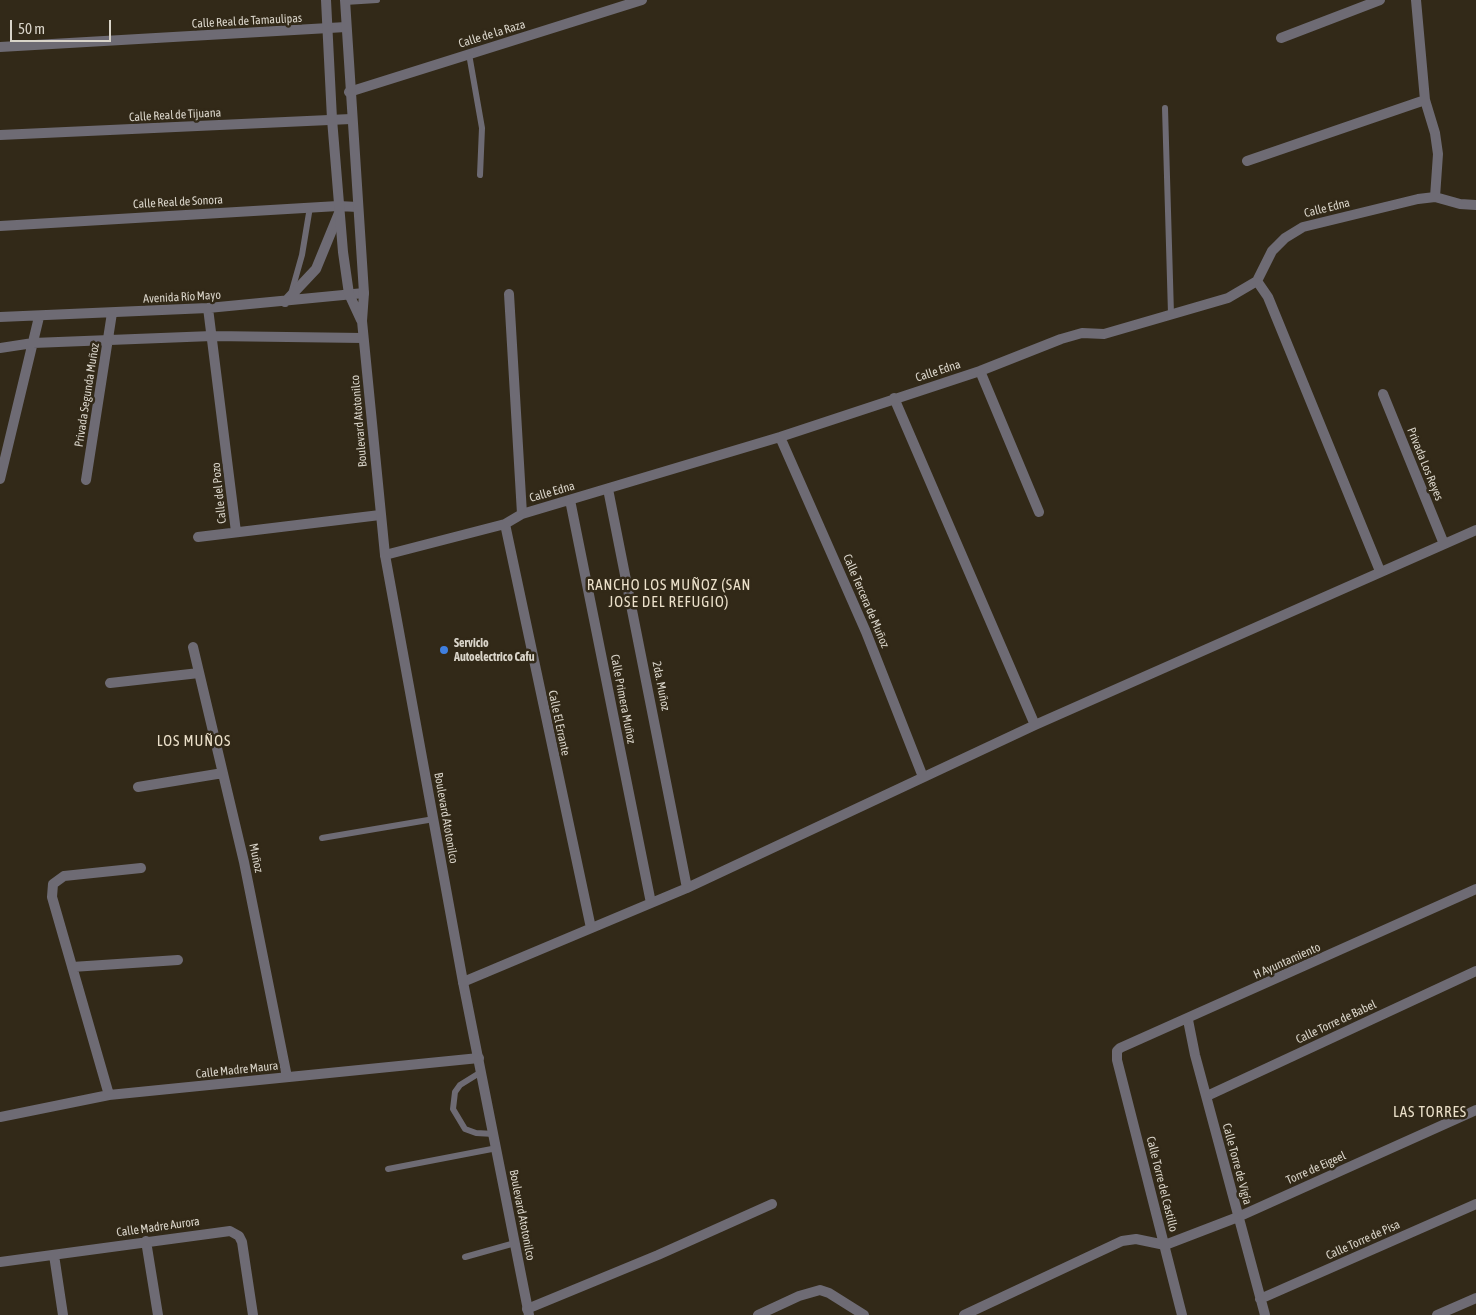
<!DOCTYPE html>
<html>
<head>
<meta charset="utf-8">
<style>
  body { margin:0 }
  #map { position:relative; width:1476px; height:1315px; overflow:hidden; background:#322918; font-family:"Asap Condensed",sans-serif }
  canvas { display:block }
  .scale { position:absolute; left:10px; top:20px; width:101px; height:22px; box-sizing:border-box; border:2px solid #d9d4c9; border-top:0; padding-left:6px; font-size:15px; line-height:18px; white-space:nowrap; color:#d9d4c9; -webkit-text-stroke:4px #322918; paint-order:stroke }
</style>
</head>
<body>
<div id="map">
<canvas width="1476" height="1315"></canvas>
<div class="scale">50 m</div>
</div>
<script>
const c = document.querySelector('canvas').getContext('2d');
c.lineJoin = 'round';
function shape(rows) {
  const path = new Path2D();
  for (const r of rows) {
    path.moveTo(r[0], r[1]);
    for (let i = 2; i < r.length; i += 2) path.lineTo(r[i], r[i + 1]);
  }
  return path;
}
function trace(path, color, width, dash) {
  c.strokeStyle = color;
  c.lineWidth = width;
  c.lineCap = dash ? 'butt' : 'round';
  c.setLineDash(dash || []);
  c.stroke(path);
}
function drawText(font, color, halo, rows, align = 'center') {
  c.font = font + ' "Asap Condensed",sans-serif';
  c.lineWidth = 5;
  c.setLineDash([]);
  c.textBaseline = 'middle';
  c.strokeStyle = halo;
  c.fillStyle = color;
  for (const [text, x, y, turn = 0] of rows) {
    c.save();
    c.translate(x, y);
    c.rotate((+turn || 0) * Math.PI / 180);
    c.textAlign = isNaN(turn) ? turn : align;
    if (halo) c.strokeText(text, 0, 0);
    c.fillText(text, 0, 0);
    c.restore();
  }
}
trace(shape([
  [345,2,377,0],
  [469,54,482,128,480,175],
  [1165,108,1171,314],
  [291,294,302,255,310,207],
  [322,838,434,819],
  [481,1072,460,1085,455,1092,453,1109,465,1129,476,1133,494,1134],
  [388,1169,497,1148],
  [465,1257,515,1243]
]), '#6e6b74', 6);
trace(shape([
  [1416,0,1425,100,1435,133,1438,154,1435,197],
  [1281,38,1380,0],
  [0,47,346,27],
  [349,92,642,0],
  [0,135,351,119],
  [1247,161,1425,100],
  [0,226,338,206,358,207],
  [1257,281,1268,297,1380,571],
  [509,294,522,514],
  [285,302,316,269,339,213],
  [208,308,236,532],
  [0,317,208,308,364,293],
  [0,348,33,343,212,336,363,338],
  [980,371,1039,512],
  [1383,394,1444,544],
  [894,398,1035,725],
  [780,437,866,632,923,777],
  [0,479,39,317],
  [86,480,112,313],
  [608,489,687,888],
  [570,500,651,903],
  [505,524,591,928],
  [198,537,380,515],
  [385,555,505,524,522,514,780,437,980,371,1061,339,1082,333,1104,334,1228,298,1257,281,1272,251,1285,238,1303,227,1418,199,1435,197,1460,204,1476,205],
  [193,647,244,862,287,1077],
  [110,683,199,673],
  [138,787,223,773],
  [72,967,178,960],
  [463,982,687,888,1035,725,1476,530],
  [1188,1020,1195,1055,1265,1315],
  [109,1095,52,897,53,884,64,876,141,868],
  [1207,1096,1476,971],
  [0,1117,109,1095,479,1058],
  [146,1241,158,1315],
  [54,1255,63,1315],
  [0,1262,230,1231,239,1236,242,1242,253,1315],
  [1260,1299,1476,1204],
  [527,1309,658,1255,772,1204],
  [758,1315,799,1296,820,1290,829,1293,864,1315],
  [964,1315,1122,1241,1136,1239,1165,1245,1238,1217,1476,1110],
  [1182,1315,1117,1060,1117,1051,1120,1048,1476,889],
  [1437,1315,1476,1298]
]), '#6e6b74', 10);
trace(shape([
  [326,0,332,119,343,252,349,294,361,320],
  [345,0,364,293,362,321,385,555,463,982,529,1315]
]), '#6e6b74', 10);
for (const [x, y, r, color] of [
  [444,650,5,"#3f7fe0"]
]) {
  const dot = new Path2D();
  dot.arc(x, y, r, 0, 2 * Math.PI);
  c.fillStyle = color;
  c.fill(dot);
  trace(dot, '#322918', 2);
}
drawText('12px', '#d9d4c9', '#322918', [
  ["Calle Real de Tamaulipas",247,21,-3],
  ["Calle de la Raza",492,34,-17],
  ["Calle Real de Tijuana",175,115,-3],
  ["Calle Real de Sonora",178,202,-3],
  ["Calle Edna",1327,208,-14],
  ["Avenida Río Mayo",182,297,-3],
  ["Calle Edna",938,371,-18],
  ["Privada Segunda Muñoz",87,395,-81],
  ["Boulevard Atotonilco",359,421,-95],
  ["Privada Los Reyes",1425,464,68],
  ["Calle Edna",552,492,-16],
  ["Calle del Pozo",219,493,-96],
  ["Calle Tercera de Muñoz",866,601,67],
  ["2da. Muñoz",661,686,79],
  ["Calle Primera Muñoz",623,699,79],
  ["Calle El Errante",559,723,78],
  ["Boulevard Atotonilco",446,818,80],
  ["Muñoz",256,858,78],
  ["H Ayuntamiento",1287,961,-24],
  ["Calle Torre de Babel",1336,1022,-25],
  ["Calle Madre Maura",237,1070,-6],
  ["Calle Torre de Vigía",1237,1164,75],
  ["Torre de Eigeel",1316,1168,-24],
  ["Calle Torre del Castillo",1162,1184,76],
  ["Boulevard Atotonilco",522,1215,79],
  ["Calle Madre Aurora",158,1227,-8],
  ["Calle Torre de Pisa",1363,1240,-24]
]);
drawText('bold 12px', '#d9d4c9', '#322918', [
  ["Servicio",454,643],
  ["Autoelectrico Cafu",454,657]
], 'left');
c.letterSpacing = '1px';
drawText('15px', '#ebe0ca', '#322918', [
  ["RANCHO LOS MUÑOZ (SAN",669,585],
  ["JOSE DEL REFUGIO)",669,602],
  ["LOS MUÑOS",194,741],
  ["LAS TORRES",1430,1112]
]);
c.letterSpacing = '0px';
</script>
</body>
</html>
